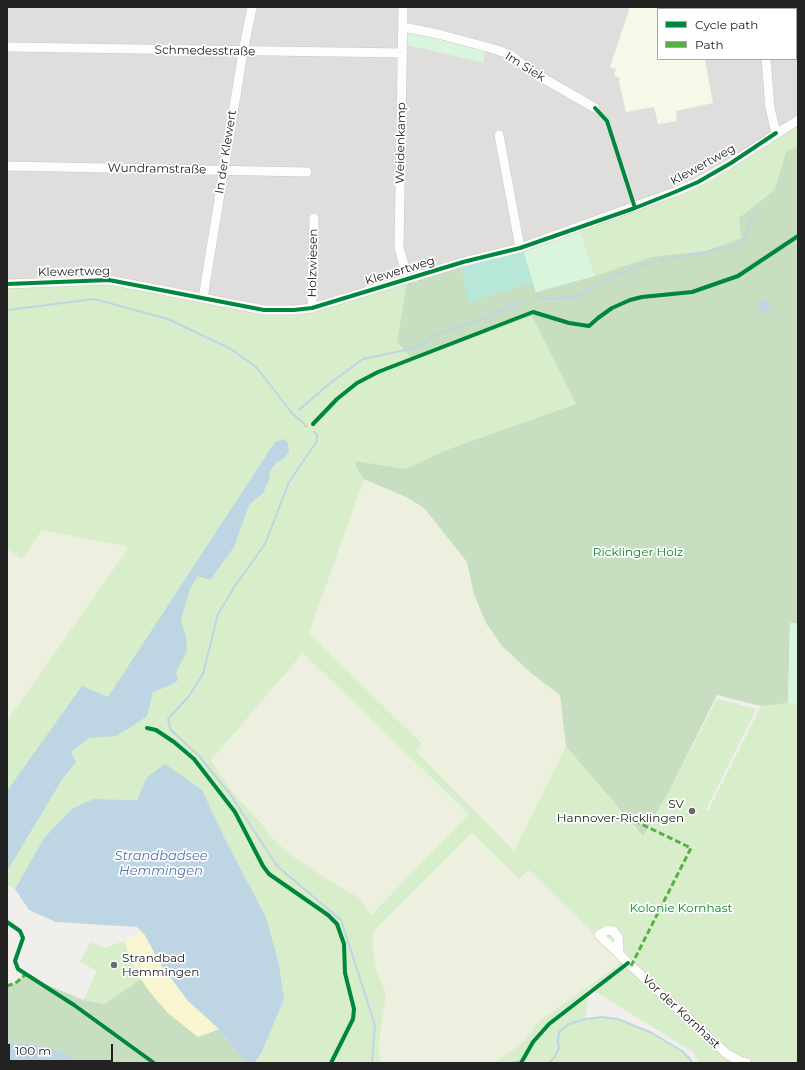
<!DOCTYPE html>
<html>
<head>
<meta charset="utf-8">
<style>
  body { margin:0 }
  #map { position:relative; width:805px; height:1070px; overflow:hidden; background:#f0efeb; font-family:Montserrat,sans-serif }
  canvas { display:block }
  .frame { position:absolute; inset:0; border:8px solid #222; pointer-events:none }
  .legend { position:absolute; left:657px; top:8px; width:140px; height:52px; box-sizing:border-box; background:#fff; border:1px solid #a7a7a7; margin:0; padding:5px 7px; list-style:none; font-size:12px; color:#222 }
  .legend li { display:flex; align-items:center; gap:8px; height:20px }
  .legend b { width:20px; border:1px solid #a7a7a7 }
  .scale { position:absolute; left:8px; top:1044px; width:105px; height:18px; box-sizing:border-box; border:2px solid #222; border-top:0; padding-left:5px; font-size:12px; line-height:14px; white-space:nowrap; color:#222; -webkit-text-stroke:3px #fff; paint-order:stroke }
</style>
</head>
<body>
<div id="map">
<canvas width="805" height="1070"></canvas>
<div class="frame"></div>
<ul class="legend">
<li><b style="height:5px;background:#00873e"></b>Cycle path</li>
<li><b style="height:5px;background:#55b145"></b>Path</li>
</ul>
<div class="scale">100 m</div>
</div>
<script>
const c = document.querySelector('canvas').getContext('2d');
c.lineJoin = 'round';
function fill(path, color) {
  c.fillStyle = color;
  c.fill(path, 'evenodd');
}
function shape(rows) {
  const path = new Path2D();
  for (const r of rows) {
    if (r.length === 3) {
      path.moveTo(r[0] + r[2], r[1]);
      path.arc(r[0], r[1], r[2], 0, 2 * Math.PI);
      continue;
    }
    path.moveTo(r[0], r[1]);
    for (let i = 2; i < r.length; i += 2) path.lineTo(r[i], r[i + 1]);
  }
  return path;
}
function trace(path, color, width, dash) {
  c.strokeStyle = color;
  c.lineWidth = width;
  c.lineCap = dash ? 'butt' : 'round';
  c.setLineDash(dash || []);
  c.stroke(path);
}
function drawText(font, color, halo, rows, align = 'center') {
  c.font = font + ' Montserrat,sans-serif';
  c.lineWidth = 3.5;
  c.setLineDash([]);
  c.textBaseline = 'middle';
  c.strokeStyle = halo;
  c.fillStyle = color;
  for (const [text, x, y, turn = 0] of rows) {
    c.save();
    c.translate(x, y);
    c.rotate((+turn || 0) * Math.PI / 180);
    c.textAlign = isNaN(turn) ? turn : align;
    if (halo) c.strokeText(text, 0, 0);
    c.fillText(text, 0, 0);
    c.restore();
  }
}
fill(shape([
  [7,7,798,7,798,122,638,210,295,314,271,315,230,308,7,288],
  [658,9,796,9,796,59,658,59],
  [438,34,486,47,483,59]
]), '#dfdedc');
fill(shape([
  [630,7,694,7,695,9,658,9,658,59,705,59,713,103,676,111,677,121,658,124,654,107,626,112,619,82,620,78,614,75,616,69,610,67]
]), '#f7f8e8');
fill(shape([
  [322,229,321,292,315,293,317,233]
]), '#dededc');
fill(shape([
  [364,479,408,498,424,508,467,563,474,594,486,623,502,646,531,673,560,695,566,746,514,851,415,751,422,743,309,633],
  [42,530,129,547,7,721,7,549,22,559],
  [303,652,469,814,370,915,358,897,333,883,288,853,269,835,261,823,233,793,211,760],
  [472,833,518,879,528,869,620,960,619,962,531,1031,525,1040,517,1047,494,1063,380,1063,378,1047,386,994,376,969,373,948,373,932]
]), '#edf0de');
fill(shape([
  [798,122,798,146,786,153,775,189,741,238,705,251,651,257,594,276,580,230,638,210],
  [109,283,230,308,271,315,295,314,407,283,397,342,413,360,533,316,576,404,449,449,405,469,356,461,356,467,364,479,309,633,422,744,416,751,514,851,566,746,643,836,669,791,717,699,756,709,706,809,703,808,708,811,761,706,788,703,798,704,798,1063,700,1063,693,1052,588,987,586,1018,602,1017,618,1019,629,1023,652,1033,682,1051,690,1059,692,1063,494,1063,517,1047,525,1040,538,1022,615,967,619,962,620,960,529,870,519,879,472,833,373,932,373,948,376,969,386,994,378,1047,380,1063,254,1063,262,1052,284,999,279,964,266,917,225,839,202,791,147,777,137,800,94,799,44,838,15,889,7,884,7,721,129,547,42,530,22,559,7,549,7,288],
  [303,653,469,814,371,915,358,897,333,883,288,853,269,835,261,823,233,793,211,760],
  [124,941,131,960,141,979,104,1004,83,1000,97,971,80,962,90,942,105,948]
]), '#d8edca');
fill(shape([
  [798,146,798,623,790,623,788,703,761,706,717,695,669,791,643,836,566,746,560,695,531,673,502,646,486,623,474,594,467,562,424,508,408,498,364,479,356,467,356,461,405,469,449,449,576,404,532,316,413,360,397,342,407,283,461,266,470,301,533,282,536,292,594,276,651,257,705,251,741,238,739,218,771,193,775,189,786,152],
  [25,975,83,1000,104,1004,141,979,150,992,167,1012,198,1037,219,1029,246,1063,81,1063,61,1051,28,1043,7,1042,7,987,9,987]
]), '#c7dec0');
fill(shape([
  [140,930,188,1001,219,1029,198,1037,167,1012,150,992,141,979,131,960,124,941,137,935]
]), '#f8f5d0');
fill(shape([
  [403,27,486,47,483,58,484,63,403,44],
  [580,230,594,276,536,292,523,250],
  [790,623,798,623,798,704,788,703]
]), '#d9f5dd');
fill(shape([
  [523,250,533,282,469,302,461,266]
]), '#b6e7d8');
fill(shape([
  [764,306,5.5],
  [283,439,288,443,289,452,283,459,276,463,270,471,269,480,263,493,249,505,234,547,210,580,198,576,190,588,181,620,186,637,187,650,176,673,178,680,173,684,153,692,147,716,133,726,116,736,89,738,71,752,76,762,63,778,7,871,7,791,82,686,108,697,275,442],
  [165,764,202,790,225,839,266,917,279,964,284,999,262,1052,254,1063,246,1063,219,1029,188,1001,159,962,145,935,137,927,56,922,29,910,15,889,44,838,73,808,94,799,137,800,147,777],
  [7,1042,28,1043,61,1051,81,1063,7,1063]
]), '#bed6e3');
trace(shape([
  [660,260,703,253,739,244,746,236,754,212],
  [532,298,558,299,577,297,609,278,645,264],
  [7,310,94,299,168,319,231,349,256,367,292,413,307,427],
  [299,410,329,384,363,359,401,351,420,345,436,334,483,319,525,300],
  [314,432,317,435,317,441,289,482,265,544,235,586,218,614,203,674,189,696,168,719,170,729,199,756,230,794,277,866,341,920,375,1025,372,1063],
  [511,1063,519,1061],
  [548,1063,554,1058,559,1048,558,1041,559,1032,569,1024,586,1019,602,1017,618,1019,652,1033,682,1051,690,1059,692,1063]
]), '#bed6e3', 2);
const minor = shape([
  [403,7,399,248,408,278],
  [765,9,766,7],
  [403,27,438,34,494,49,511,55,529,70,595,108],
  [7,47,403,53],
  [766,59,770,108,776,133],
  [499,135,520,248],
  [7,166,307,172],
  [7,284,109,280,264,310,294,310,312,308,463,262,520,248,675,192,698,182,731,163,798,120],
  [203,298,243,52,252,7],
  [312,308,314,218],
  [619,954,618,937,613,931,608,930,599,935,619,954,628,963,727,1054,740,1061,747,1063]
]);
trace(minor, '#c9c8c7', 10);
trace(minor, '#fdfdfc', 9);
trace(shape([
  [631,966,691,848,637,822],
  [7,986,17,982,25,975]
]), '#55b145', 3, [6, 3]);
trace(shape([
  [595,108,607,121,635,208],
  [7,284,109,280,264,310,294,310,312,308,463,262,520,248,635,208,675,192,698,182,731,163,776,133],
  [313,424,337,399,357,383,378,372,533,312,569,323,589,326,598,318,612,308,630,300,642,297,692,292,738,276,798,236],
  [147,728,156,730,174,742,194,759,235,812,263,866,269,874,328,915,337,924,344,944,345,973,354,1009,353,1019,331,1063],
  [7,922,20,931,23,938,15,961,18,969,74,1005,154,1063],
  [521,1063,533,1042,549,1024,628,963]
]), '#00873e', 4);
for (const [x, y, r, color] of [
  [692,811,4,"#6a6a68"],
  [114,965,4,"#6a6a68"]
]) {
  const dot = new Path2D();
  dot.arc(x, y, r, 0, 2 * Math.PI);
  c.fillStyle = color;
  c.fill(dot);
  trace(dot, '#fff', 1.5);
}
drawText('12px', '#222', '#fff', [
  ["Schmedesstraße",205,51,1],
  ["Im Siek",525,67,32],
  ["Weidenkamp",401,143,-89],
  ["In der Klewert",226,152,-81],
  ["Klewertweg",703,165,-29],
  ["Wundramstraße",157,169,1],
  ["Holzwiesen",313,263,-89],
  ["Klewertweg",400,271,-17],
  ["Klewertweg",74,272,-1],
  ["Vor der Kornhast",681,1012,43]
]);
drawText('12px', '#0b8524', '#fff', [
  ["Ricklinger Holz",638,552],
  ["Kolonie Kornhast",681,908]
]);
drawText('12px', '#222', '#fff', [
  ["SV",684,804],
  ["Hannover-Ricklingen",684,818],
  ["Strandbad",122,958,"left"],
  ["Hemmingen",122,972,"left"]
], 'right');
drawText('italic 13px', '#4c73b4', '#fff', [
  ["Strandbadsee",161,856],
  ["Hemmingen",161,871]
]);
</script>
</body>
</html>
